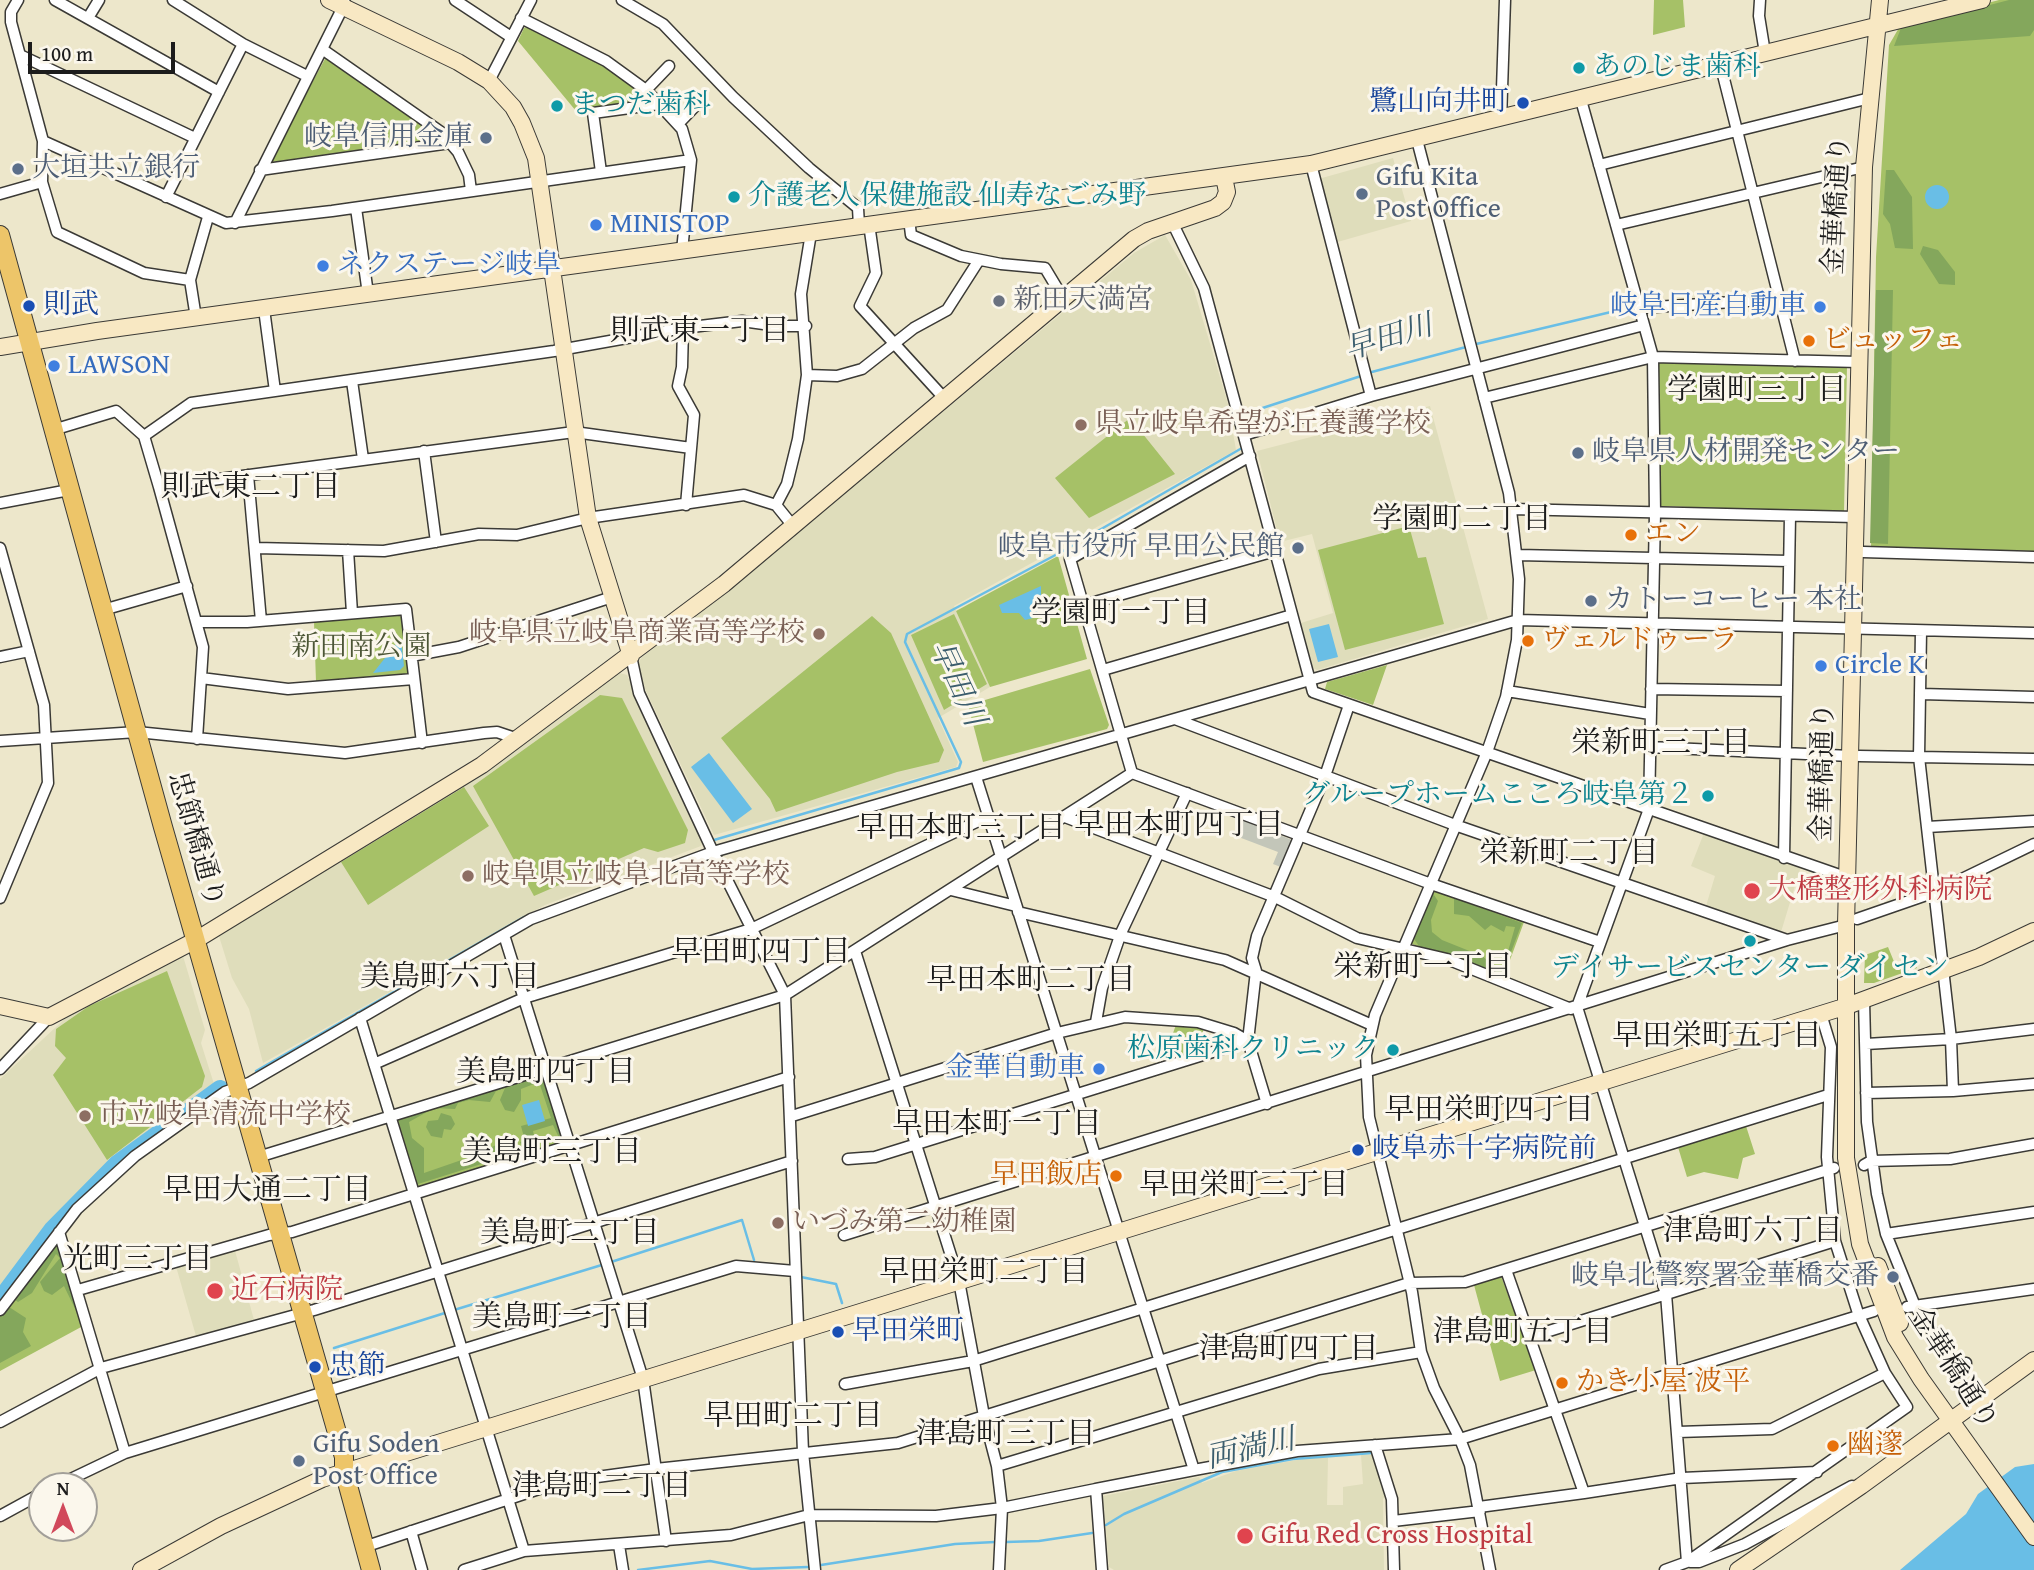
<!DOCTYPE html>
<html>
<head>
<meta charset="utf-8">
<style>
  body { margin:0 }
  #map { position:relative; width:2034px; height:1570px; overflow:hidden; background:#ede7cb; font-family:"Gentium Book Plus",serif }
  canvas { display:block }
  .north { position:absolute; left:28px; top:1472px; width:70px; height:70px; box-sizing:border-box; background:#fbf7ec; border:2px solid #a29f99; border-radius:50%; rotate:0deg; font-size:19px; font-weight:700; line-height:28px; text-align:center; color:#1c1c1c }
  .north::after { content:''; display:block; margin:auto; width:24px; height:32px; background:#d1495b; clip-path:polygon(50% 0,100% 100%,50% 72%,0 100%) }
  .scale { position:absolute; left:28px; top:42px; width:147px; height:32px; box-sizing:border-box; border:4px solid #1c1c1c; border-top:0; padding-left:9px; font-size:21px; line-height:24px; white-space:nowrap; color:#1c1c1c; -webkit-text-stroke:5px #fbf7ec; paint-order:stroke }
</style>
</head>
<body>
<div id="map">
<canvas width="2034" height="1570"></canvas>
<div class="north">N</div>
<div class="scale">100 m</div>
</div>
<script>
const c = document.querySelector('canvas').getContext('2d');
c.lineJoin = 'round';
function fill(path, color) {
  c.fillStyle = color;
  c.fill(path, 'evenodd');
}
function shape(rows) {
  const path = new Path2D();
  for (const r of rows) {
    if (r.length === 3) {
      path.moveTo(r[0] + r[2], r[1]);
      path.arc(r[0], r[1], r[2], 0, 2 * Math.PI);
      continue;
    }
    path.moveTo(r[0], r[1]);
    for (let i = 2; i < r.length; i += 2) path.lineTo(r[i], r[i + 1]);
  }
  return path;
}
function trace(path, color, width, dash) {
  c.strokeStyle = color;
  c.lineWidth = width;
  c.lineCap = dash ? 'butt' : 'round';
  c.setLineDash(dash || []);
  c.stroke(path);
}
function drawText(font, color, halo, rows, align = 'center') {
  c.font = font + ' "Gentium Book Plus","Noto Serif JP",serif';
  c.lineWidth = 6;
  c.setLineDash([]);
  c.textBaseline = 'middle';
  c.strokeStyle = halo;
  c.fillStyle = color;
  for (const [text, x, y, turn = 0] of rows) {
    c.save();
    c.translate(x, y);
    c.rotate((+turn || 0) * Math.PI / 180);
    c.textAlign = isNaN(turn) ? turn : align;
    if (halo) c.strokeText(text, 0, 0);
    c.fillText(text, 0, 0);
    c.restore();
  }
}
fill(shape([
  [1393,158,1411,221,1334,243,1320,184,1322,178],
  [1165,235,1191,280,1228,404,1236,450,954,606,990,687,938,718,958,762,956,767,714,835,645,689,638,663,642,657,712,604,1134,253],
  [1430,406,1488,619,1317,670,1313,668,1301,623,1333,613,1312,534,1280,542,1257,451],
  [620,673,627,675,703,841,701,846,545,905,263,1063,249,1009,232,978,218,933,470,781],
  [1704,833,1801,866,1781,932,1706,906,1715,876,1691,866],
  [183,956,205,1030,201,1043,214,1084,124,1148,62,1209,0,1291,0,1079,71,1013],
  [234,1247,254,1320,196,1336,175,1263],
  [1361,1455,1373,1455,1385,1496,1383,1499,1384,1570,1114,1570,1109,1567,1103,1496,1199,1477,1202,1483,1236,1471,1308,1458,1328,1458,1327,1505,1343,1505,1343,1487,1363,1484]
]), '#dfddbb');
fill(shape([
  [1242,820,1297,842,1286,869,1273,864,1278,852,1236,836]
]), '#c3c6b9');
fill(shape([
  [1654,0,1683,0,1685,27,1653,35],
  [1999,0,2034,0,2034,551,1871,547,1876,257,1889,45,1900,26],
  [529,26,605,67,648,98,646,101,576,111,518,41,524,28],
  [326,57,438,136,437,139,273,162,271,159],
  [1659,361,1847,366,1844,512,1660,506],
  [1130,418,1175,474,1089,518,1055,478],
  [1409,526,1418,558,1426,557,1444,624,1345,650,1318,550],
  [1058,556,1087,659,990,687,956,611],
  [397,614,401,617,409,672,406,675,316,682,314,622],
  [954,614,987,684,944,710,911,635],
  [872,616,891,633,944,750,939,762,897,772,776,812,770,799,721,738],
  [1387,665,1373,705,1325,689,1327,682],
  [1090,669,1109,725,1107,729,983,762,968,705],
  [600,695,622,698,688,830,685,843,658,852,644,848,534,896,473,786],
  [464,787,489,826,368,905,341,862],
  [1432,890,1524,922,1503,979,1410,943],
  [1888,947,1895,964,1913,958,1917,968,1874,983,1864,983,1865,955],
  [167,971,205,1076,202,1087,107,1160,53,1075,66,1058,55,1046,56,1029,89,1006],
  [1177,1022,1204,1028,1197,1051,1172,1059,1168,1047],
  [540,1074,564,1140,561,1143,420,1188,416,1186,397,1118],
  [1746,1126,1755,1154,1743,1158,1738,1179,1704,1172,1687,1177,1678,1147],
  [56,1243,83,1326,0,1371,0,1318],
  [1501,1276,1536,1370,1500,1381,1474,1285]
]), '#a6c167');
fill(shape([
  [2009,0,2034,0,2034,30,2030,36,1894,46,1901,28],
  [1886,170,1894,170,1912,197,1913,249,1895,248,1890,224,1883,214],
  [1923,246,1938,250,1955,272,1955,285,1939,284,1920,254],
  [1876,290,1893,290,1888,544,1870,543],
  [1432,892,1438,901,1431,920,1432,932,1442,940,1482,956,1498,969,1503,969,1515,927,1506,926,1504,932,1491,925,1485,930,1469,916,1454,914,1454,898,1522,923,1502,976,1419,946,1414,939],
  [543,1074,564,1140,561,1142,553,1125,533,1131,537,1149,524,1151,520,1142,525,1141,521,1126,551,1118,539,1082,521,1089,521,1100,514,1112,505,1110,500,1100,505,1088,496,1091,490,1102,469,1100,458,1103,455,1109,434,1108,409,1122,412,1138,424,1148,424,1173,476,1155,508,1139,513,1154,418,1184,398,1119],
  [441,1113,451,1116,455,1124,451,1130,444,1129,442,1138,431,1136,426,1127,428,1121,438,1120],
  [63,1234,80,1319,64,1286,52,1295,44,1291,40,1282,60,1258,56,1254,32,1293,18,1302,14,1299],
  [4,1307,9,1307,26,1318,23,1332,31,1346,0,1363,0,1311]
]), '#84a75c');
fill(shape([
  [1937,197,12],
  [1041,586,1041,616,1025,620,1019,613,1002,613,999,605],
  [1329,624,1338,657,1318,662,1309,629],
  [401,638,404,666,400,670,373,673],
  [709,753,752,809,733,823,691,767],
  [539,1100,545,1121,528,1126,522,1105],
  [2034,1464,2034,1570,1900,1570,1966,1514,1978,1494,2015,1467]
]), '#69bee6');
trace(shape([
  [1472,345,1632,307],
  [1368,373,1466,347],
  [1241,415,1361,376],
  [711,844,714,840,959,768,961,762,905,642,907,634,1063,551,1242,448],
  [628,878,661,866],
  [256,1071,524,917],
  [611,1262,742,1220,754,1260],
  [801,1277,836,1284,842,1303],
  [454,1310,605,1264],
  [334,1348,448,1312],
  [1106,1525,1124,1514,1222,1472,1293,1459,1372,1453],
  [1006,1542,1039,1541,1092,1533],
  [821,1565,955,1544,995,1542],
  [638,1570,710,1561,752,1569,808,1567]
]), '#69bee6', 2.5);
trace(shape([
  [0,1300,53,1229,117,1164,220,1089]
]), '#69bee6', 18);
const street = shape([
  [18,0,11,12,11,22,43,141,42,182,57,232,144,273,190,280],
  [55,0,219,92],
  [173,0,243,44,307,76],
  [455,0,511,37],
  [622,0,663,24,733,97,809,168,858,208,859,226],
  [1760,0,1759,16,1765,53],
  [88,18,99,0],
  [521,18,606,61,646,90,682,129,691,160,682,251],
  [322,49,441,132,458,152,469,175,471,191],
  [20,55,195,138],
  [1720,63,1795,361],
  [489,81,531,0],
  [646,90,669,66],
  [1581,100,1653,357,1655,513,1649,809,1577,1007,1666,1294,1687,1562],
  [1501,119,1505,0],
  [678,124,701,100],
  [43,141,226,223,332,211,691,160],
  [1311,164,1371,396,1644,325],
  [1599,165,1870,98],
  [260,170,450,143],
  [601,172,593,113,659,104],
  [0,194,42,182],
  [166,197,243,44],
  [356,208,368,294],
  [909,219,911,235,961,256,1001,264,1045,268,1063,298],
  [1172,222,1204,288,1313,692,1848,878],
  [235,223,345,3],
  [869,224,876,273,860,306,944,398],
  [1616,225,1864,167],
  [1639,308,1780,299],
  [264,309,275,391],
  [196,318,190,280,208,217],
  [683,328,682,367,678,386,694,415,686,505],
  [807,375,837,376,862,369,914,328,947,310,979,260],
  [352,381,363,459],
  [1484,398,1653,357,1859,362],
  [53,430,116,411,144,436,159,487,574,432,691,448],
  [1244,435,1371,396],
  [144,436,191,403,554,351,683,328,742,321,778,326,806,326],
  [424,451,436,542],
  [248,475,261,621],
  [159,487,203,647,197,739],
  [0,503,69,490],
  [776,505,787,484,798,439,807,375,801,294,811,233],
  [1511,509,1855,517],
  [0,548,44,705,48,783,0,898],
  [256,548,384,551,479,534,517,535,588,518,744,495,776,505,793,526],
  [348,550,352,613],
  [1863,552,2034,557],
  [1518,555,1789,561],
  [1084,605,1275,551],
  [103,610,187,586],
  [197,622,247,622,406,609,422,743],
  [1921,631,1919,757,1951,1039,1953,1091],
  [411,656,459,647,612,597],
  [631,656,639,693,713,852,785,995,803,1452,815,1570],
  [0,657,29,651],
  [1103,670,1292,615],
  [201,678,288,689,414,679],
  [1651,689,1787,691],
  [1507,691,1650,714],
  [1921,694,2034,697],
  [1175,719,1455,825,1787,940],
  [0,741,137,732,345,753,484,733,497,732,518,739],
  [1649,747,1851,756],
  [1859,756,2034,759],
  [1132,773,1431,884,1600,942],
  [1132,773,1070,559,1250,456],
  [976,777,1194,1470,1096,1489,1102,1570],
  [1065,817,1275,897,1357,938,1447,959,1571,1009],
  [1927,827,2034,821],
  [1784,858,1790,516],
  [951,890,1016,906],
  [1018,912,1225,960,1372,1025],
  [1857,919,1935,892,2034,844],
  [504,935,643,1379,666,1541],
  [855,951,959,1281,984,1416,997,1466,1002,1508,999,1570],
  [1864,1000,1867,1122,1877,1194,1886,1234,1915,1306,1958,1369,1966,1363],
  [360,1018,524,1551],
  [1096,1022,1102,988,1121,933,1187,793],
  [1866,1044,1951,1039,2034,1029],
  [374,1064,524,998,751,929,989,816],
  [0,1069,49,1017],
  [1866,1093,1953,1091,2034,1084],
  [1267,1104,1248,1041,1256,971,1252,958,1257,936,1325,776,1349,705],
  [792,1116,1057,1033,1125,1017,1198,1022,1234,1033,1248,1041],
  [258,1157,785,995,1132,773],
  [848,1159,875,1157,1248,1041],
  [1864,1165,1871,1161,1950,1159,2034,1144],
  [59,1232,125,1453],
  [1886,1234,2034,1212],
  [844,1235,1787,940,1846,925],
  [78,1290,269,1235,292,1232,789,1077],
  [1907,1307,2034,1289],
  [0,1310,77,1209,135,1156,225,1092,249,1083,531,919,713,852,1518,620,2034,633],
  [1530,1337,1835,1241],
  [845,1384,973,1361,1828,1095],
  [0,1422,101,1368,314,1310,792,1161],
  [1678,1432,1772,1429,1885,1373],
  [1375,1445,1392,1499,1394,1570],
  [997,1466,1319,1369,1421,1352],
  [1194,1470,1297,1451,1460,1439,1434,1388,1421,1352,1412,1292,1369,1117,1366,1055,1375,1015,1487,752,1506,697,1517,640,1519,579,1509,493,1416,136],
  [56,1486,125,1453,736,1266,795,1271],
  [1584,1493,1682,1478,1817,1472],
  [1479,1507,1584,1493,1506,1270],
  [0,1516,42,1493],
  [1393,1521,1480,1511],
  [411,1531,422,1570],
  [373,1544,560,1482,656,1469,898,1443,1409,1283,1465,1282,1834,1168],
  [619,1545,623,1570],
  [1690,1562,1699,1562,1745,1544,1852,1486],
  [464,1570,524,1551,731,1535,809,1515,936,1516,1002,1508,1096,1489],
  [1490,1570,1470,1465,1460,1439,1874,1311],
  [1665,1570,1687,1562,1907,1407,1885,1373,1858,1313,1835,1241,1827,1157,1831,1047,1821,1014]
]);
const secondary = shape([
  [329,0,458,62,489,81,513,107,522,123,536,158,588,518,631,656],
  [1880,0,1864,167,1846,925,1846,1158,1860,1244,1895,1337,1921,1379,2034,1537],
  [0,347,97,331,1311,164,1982,0],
  [0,1006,49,1017,196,940,482,765,724,584,1134,239,1148,231,1215,208,1223,202,1227,192,1224,177],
  [1878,1266,1900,1323],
  [141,1570,221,1526,322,1479,1847,1006,1979,957,2034,931],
  [1738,1570,1861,1486,2034,1360]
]);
const primary = shape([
  [0,235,163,827,344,1457,344,1471,371,1570]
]);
trace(street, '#3b3a36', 13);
trace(secondary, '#3b3a36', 18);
trace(primary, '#3b3a36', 20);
trace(street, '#fff', 10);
trace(secondary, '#f8e8c3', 16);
trace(primary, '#edc569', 18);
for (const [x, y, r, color] of [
  [1579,68,7,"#0f9aa8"],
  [1523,103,7,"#1a4fb4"],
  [557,106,7,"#0f9aa8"],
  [486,138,7,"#5c6f8a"],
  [18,169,7,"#5c6f8a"],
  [1362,194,7,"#5c6f8a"],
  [734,197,7,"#0f9aa8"],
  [596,225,7,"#3f7fe0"],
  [323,266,7,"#3f7fe0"],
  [999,301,7,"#6b7280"],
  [29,306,7,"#1a4fb4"],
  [1820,307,7,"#3f7fe0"],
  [1809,341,7,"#e8710a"],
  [54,366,7,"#3f7fe0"],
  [1081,425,7,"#8d6e63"],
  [1578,453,7,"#5c6f8a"],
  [1631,535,7,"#e8710a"],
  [1298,548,7,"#5c6f8a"],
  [1591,601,7,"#5c6f8a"],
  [819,634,7,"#8d6e63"],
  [1528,641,7,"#e8710a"],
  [1821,666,7,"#3f7fe0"],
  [1708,796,7,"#0f9aa8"],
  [468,876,7,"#8d6e63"],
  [1752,891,9,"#e0444e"],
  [1750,941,7,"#0f9aa8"],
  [1393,1050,7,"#0f9aa8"],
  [1099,1069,7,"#3f7fe0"],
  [85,1116,7,"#8d6e63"],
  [1358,1150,7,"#1a4fb4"],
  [1116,1176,7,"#e8710a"],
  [778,1223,7,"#8d6e63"],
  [1893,1277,7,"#5c6f8a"],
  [215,1291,9,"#e0444e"],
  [838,1332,7,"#1a4fb4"],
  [315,1367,7,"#1a4fb4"],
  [1562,1383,7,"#e8710a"],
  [1833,1446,7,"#e8710a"],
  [299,1461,7,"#5c6f8a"],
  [1245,1536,9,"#e0444e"]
]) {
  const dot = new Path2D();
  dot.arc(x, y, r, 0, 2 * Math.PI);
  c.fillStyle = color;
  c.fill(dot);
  trace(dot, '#fbf7ec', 2.5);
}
drawText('28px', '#0d838f', '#fbf7ec', [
  ["あのじま歯科",1593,68],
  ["まつだ歯科",571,106],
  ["介護老人保健施設 仙寿なごみ野",748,197],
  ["グループホームこころ岐阜第２",1694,796,"right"],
  ["デイサービスセンター ダイセン",1750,969,"center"],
  ["松原歯科クリニック",1379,1050,"right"]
], 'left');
drawText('28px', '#164399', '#fbf7ec', [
  ["鷺山向井町",1509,103,"right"],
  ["則武",43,306],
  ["岐阜赤十字病院前",1372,1150],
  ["早田栄町",852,1332],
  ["忠節",329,1367]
], 'left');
drawText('28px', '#4e5e75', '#fbf7ec', [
  ["岐阜信用金庫",472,138,"right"],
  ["大垣共立銀行",32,169],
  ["Gifu Kita",1376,178],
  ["Post Office",1376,210],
  ["岐阜県人材開発センター",1592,453],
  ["岐阜市役所 早田公民館",1284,548,"right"],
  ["カトーコーヒー 本社",1605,601],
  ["岐阜北警察署金華橋交番",1879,1277,"right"],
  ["Gifu Soden",313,1445],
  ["Post Office",313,1477]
], 'left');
drawText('28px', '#1c1c1c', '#fbf7ec', [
  ["金華橋通り",1838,205,-87],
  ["金華橋通り",1824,772,-89],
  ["忠節橋通り",195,840,74],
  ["金華橋通り",1952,1369,57]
]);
drawText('28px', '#366cbe', '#fbf7ec', [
  ["MINISTOP",610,225],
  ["ネクステージ岐阜",337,266],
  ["岐阜日産自動車",1806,307,"right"],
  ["LAWSON",68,366],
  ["Circle K",1835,666],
  ["金華自動車",1085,1069,"right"]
], 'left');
drawText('28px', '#5b616d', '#fbf7ec', [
  ["新田天満宮",1013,301]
], 'left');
drawText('28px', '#c56008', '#fbf7ec', [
  ["ビュッフェ",1823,341],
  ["エン",1645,535],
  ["ヴェルドゥーラ",1542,641],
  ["早田飯店",1102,1176,"right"],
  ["かき小屋 波平",1576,1383],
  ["幽邃",1847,1446]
], 'left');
drawText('28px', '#785e54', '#fbf7ec', [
  ["県立岐阜希望が丘養護学校",1095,425],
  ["岐阜県立岐阜商業高等学校",805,634,"right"],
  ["岐阜県立岐阜北高等学校",482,876],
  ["市立岐阜清流中学校",99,1116],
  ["いづみ第二幼稚園",792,1223]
], 'left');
drawText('28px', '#4c5636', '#fbf7ec', [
  ["新田南公園",361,648]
]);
drawText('28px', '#be3a42', '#fbf7ec', [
  ["大橋整形外科病院",1768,891],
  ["近石病院",231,1291],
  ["Gifu Red Cross Hospital",1261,1536]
], 'left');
drawText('30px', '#1c1c1c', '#fbf7ec', [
  ["則武東一丁目",700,332],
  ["学園町三丁目",1757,391],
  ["則武東二丁目",251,488],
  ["学園町二丁目",1462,520],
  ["学園町一丁目",1121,614],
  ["栄新町三丁目",1661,744],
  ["早田本町四丁目",1179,826],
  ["早田本町三丁目",961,829],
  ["栄新町二丁目",1569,854],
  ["早田町四丁目",761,953],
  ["栄新町一丁目",1423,968],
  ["美島町六丁目",450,978],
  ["早田本町二丁目",1031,981],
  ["早田栄町五丁目",1717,1037],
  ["美島町四丁目",546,1073],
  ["早田栄町四丁目",1489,1111],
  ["早田本町一丁目",997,1125],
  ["美島町三丁目",552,1153],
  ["早田栄町三丁目",1244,1186],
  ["早田大通二丁目",267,1191],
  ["津島町六丁目",1753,1232],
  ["美島町二丁目",570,1234],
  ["光町三丁目",138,1260],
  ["早田栄町二丁目",984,1273],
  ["美島町一丁目",562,1318],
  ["津島町五丁目",1523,1333],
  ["津島町四丁目",1289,1350],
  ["早田町二丁目",793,1417],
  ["津島町三丁目",1006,1435],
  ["津島町二丁目",602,1487]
]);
drawText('italic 30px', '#3b5d6d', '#fbf7ec', [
  ["早田川",1389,339,-17],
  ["早田川",956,684,65],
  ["両満川",1251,1450,-13]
]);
</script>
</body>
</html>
